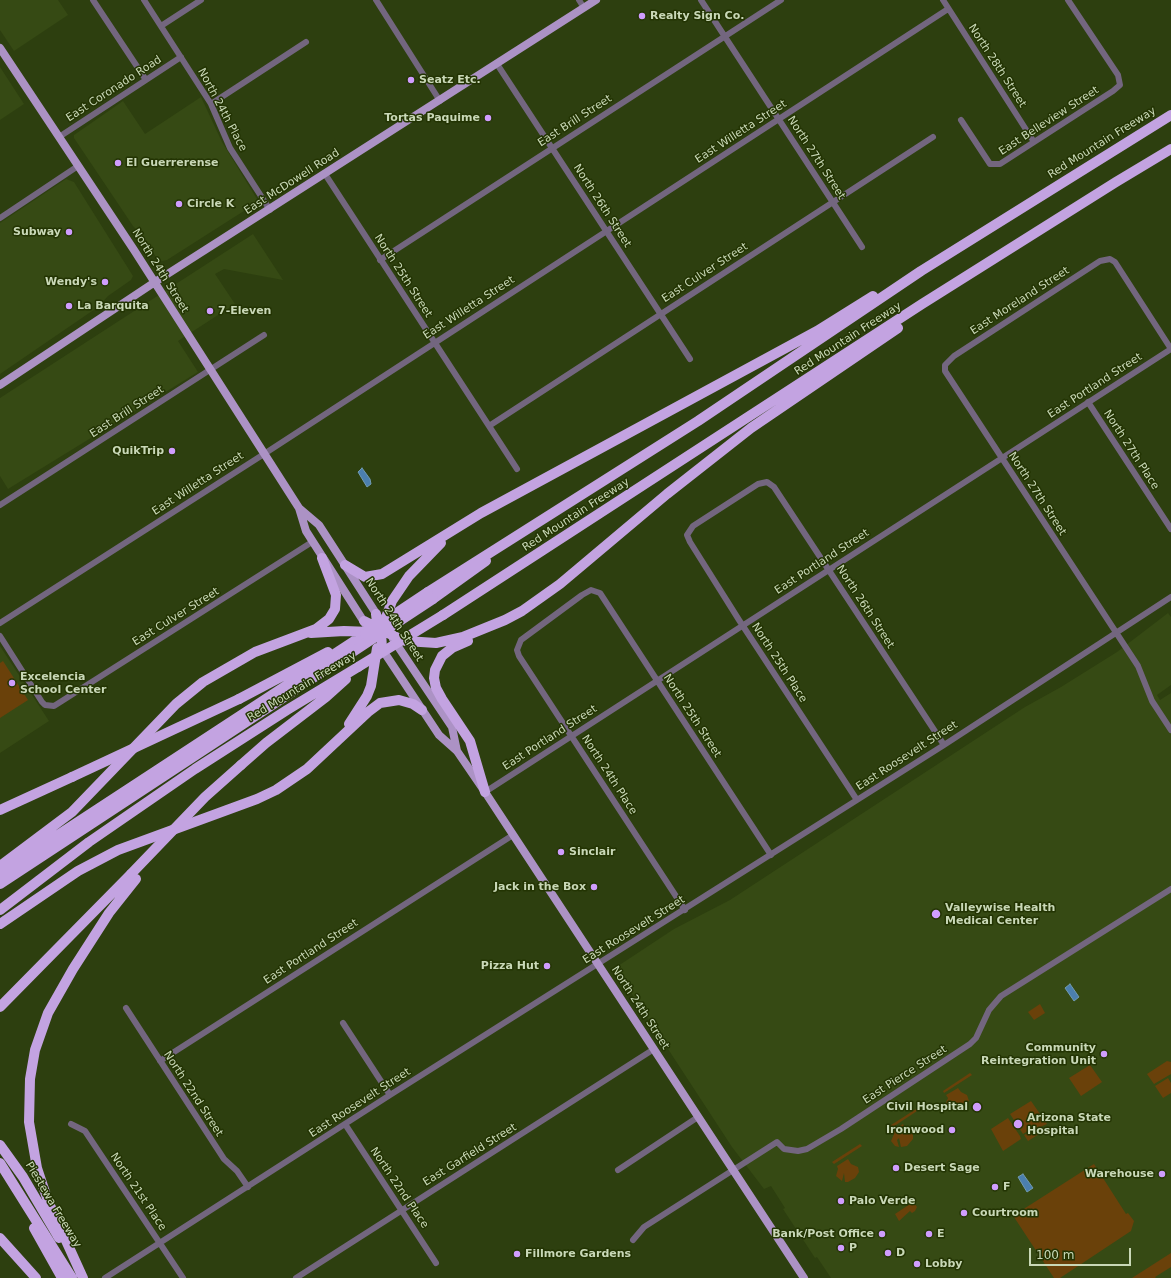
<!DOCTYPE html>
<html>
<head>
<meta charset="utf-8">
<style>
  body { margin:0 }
  #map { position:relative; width:1171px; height:1278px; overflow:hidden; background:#2d3f0f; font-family:"DejaVu Sans",sans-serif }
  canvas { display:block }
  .scale { position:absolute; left:1029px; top:1248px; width:102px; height:18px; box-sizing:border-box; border:2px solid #c9d8b7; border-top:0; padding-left:5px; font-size:12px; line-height:14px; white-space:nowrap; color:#c9d8b7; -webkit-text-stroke:3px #233403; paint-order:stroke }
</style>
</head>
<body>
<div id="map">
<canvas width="1171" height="1278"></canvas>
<div class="scale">100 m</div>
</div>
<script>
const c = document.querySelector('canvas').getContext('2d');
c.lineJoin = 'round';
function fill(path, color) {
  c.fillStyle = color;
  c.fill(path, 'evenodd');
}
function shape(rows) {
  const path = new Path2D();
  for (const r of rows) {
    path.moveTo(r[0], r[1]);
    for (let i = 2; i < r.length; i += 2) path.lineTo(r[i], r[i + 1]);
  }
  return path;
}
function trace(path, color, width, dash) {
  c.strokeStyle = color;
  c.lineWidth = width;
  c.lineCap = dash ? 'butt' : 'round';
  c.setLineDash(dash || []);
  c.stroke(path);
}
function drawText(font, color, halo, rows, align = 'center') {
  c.font = font + ' "DejaVu Sans",sans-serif';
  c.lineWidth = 3;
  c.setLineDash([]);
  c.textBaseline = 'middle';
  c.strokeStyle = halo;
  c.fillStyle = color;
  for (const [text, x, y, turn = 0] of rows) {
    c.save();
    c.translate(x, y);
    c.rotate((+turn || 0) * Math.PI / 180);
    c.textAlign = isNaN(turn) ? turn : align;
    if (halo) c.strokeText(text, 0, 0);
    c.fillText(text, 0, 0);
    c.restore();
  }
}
fill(shape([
  [0,0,58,0,68,15,14,51,0,30],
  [0,67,24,104,0,120],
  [201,97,222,142,257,199,255,203,247,209,167,260,162,261,156,257,142,235,133,226,74,138,74,135,123,101,145,134],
  [66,179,74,182,133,276,131,280,108,296,98,307,0,374,0,223],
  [253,234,283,280,224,269,215,274,235,304,178,341,198,372,8,489,0,476,0,398],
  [1168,613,1171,617,1171,685,1157,695,1160,700,1171,693,1171,1278,831,1278,817,1257,815,1258,783,1209,785,1208,771,1186,764,1189,732,1147,619,974,618,966,674,929,730,900,1025,707,1061,687,1117,652],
  [0,646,49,721,0,753]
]), '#364a14');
fill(shape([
  [3,661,28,700,0,718,0,663],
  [1040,1004,1045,1013,1034,1020,1028,1012],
  [1167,1061,1171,1062,1171,1074,1154,1084,1147,1074],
  [1090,1065,1102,1082,1081,1096,1069,1078],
  [970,1073,972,1075,944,1093,943,1091],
  [1168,1078,1171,1083,1171,1093,1163,1098,1155,1086],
  [958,1088,961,1092,967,1095,969,1101,963,1108,956,1110,953,1102,954,1110,949,1110,945,1105,948,1098,946,1095],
  [1031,1101,1047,1124,1036,1129,1033,1128,1023,1134,1010,1114],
  [916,1109,917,1111,890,1129,888,1127],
  [1008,1118,1020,1136,1021,1139,1003,1151,991,1129],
  [903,1124,906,1129,913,1133,913,1139,907,1146,901,1147,899,1138,897,1140,899,1147,895,1146,891,1141,894,1134,892,1131],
  [1033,1130,1036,1131,1039,1134,1028,1141,1024,1135],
  [860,1144,862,1146,834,1164,832,1162],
  [848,1159,851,1164,858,1167,859,1172,855,1178,848,1182,845,1182,844,1173,842,1181,836,1176,838,1169,837,1166],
  [1094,1164,1126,1214,1128,1213,1134,1221,1131,1231,1060,1278,1054,1278,1014,1217,1019,1212],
  [913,1202,917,1207,915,1211,912,1213,910,1211,899,1221,895,1214],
  [1171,1253,1171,1267,1155,1277,1156,1278,1132,1278]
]), '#6a410a');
const water = shape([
  [362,468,370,479,371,484,367,487,358,472,362,468],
  [1070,984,1079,997,1074,1001,1065,988,1070,984],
  [1023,1174,1033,1188,1027,1192,1018,1177,1023,1174]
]);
fill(water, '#4b7fae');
trace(water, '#719ab1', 1);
trace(shape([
  [93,0,146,80],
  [144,0,211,104,230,148,270,210],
  [376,0,440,101],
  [579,0,584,8],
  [701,0,862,247],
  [943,0,1034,142],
  [161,26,201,0],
  [497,64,690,359],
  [211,104,306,42],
  [961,120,990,164,1000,164,1113,91,1120,85,1118,75,1068,0],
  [59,137,181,57],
  [325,174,517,469],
  [0,218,78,166],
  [380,260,781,0],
  [1171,349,1115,262,1110,259,1100,261,954,356,945,365,945,371,1138,666,1152,701,1171,730],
  [1088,402,1171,529],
  [489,426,933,137],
  [0,505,264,335],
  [0,623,264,454,948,9],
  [0,636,42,702,45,705,54,706,312,542],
  [485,792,1171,349],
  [857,800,739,620,690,542,687,535,693,526,758,484,767,482,774,487,944,745],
  [685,910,519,656,517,650,521,640,582,595,591,590,600,593,771,855],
  [126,1008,224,1159,237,1171,248,1187],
  [343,1023,390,1095],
  [160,1061,513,835],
  [71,1124,85,1131,183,1278],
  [345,1124,436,1263],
  [618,1170,698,1117],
  [633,1240,644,1227,777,1142,784,1149,798,1151,807,1149,841,1129,970,1044,976,1038,989,1010,1001,996,1171,889],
  [105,1278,390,1095,944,745,1171,597],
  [296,1278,654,1049]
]), '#73667f', 6);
trace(shape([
  [0,48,134,250,299,508,319,525,379,618],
  [0,385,155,282,596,0],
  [299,508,306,531,366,625],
  [393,639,452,727,457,751],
  [380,646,439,735,457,751,485,792,804,1278]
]), '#ac92c5', 8);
trace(shape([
  [345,565,365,577,382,574,481,513,817,331,873,296],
  [428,592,698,421,921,271,1171,115],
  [433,599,486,561],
  [376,614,378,632],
  [443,615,922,304,1116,182,1171,149],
  [364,621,398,638,406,641,436,643,463,637,505,620,522,611,560,584,667,494,751,428,898,328],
  [311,633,344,631,371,632],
  [468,641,452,648,442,656,435,670,434,678,436,688,442,699,470,741,485,792],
  [382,649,381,631,392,601,409,576,441,543],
  [239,699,328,652],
  [349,724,367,696,371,686,377,648],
  [241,765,266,743,326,697,346,679],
  [0,810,72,777],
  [0,866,72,812,176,704,203,682,255,652,316,629,329,619,335,609,336,595,322,558],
  [0,873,365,634],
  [0,884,348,655],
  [0,910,89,842,195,769,287,710,358,667],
  [0,924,78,871,118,850,257,799,276,790,307,769,368,712,380,703,399,700,413,704,422,710],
  [0,1007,131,874],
  [0,1145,23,1177,59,1238],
  [0,1163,72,1278],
  [34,1228,62,1278],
  [0,1238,36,1278],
  [83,1278,48,1201,37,1168,29,1122,30,1079,35,1050,48,1013,73,969,109,913,136,879]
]), '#c3a3e1', 10);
trace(shape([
  [365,634,428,592],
  [348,655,433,599],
  [358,667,443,615],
  [72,777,239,699],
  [131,874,205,797,241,765]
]), '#c3a3e1', 10);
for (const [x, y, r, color] of [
  [642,16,4,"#d09dfe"],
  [411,80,4,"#d09dfe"],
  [488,118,4,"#d09dfe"],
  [118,163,4,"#d09dfe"],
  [179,204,4,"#d09dfe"],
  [69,232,4,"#d09dfe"],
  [105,282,4,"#d09dfe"],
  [69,306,4,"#d09dfe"],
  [210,311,4,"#d09dfe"],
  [172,451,4,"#d09dfe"],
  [12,683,4,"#d09dfe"],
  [561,852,4,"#d09dfe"],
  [594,887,4,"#d09dfe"],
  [936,914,5,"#d09dfe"],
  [547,966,4,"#d09dfe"],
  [1104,1054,4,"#d09dfe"],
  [977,1107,5,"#d09dfe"],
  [1018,1124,5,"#d09dfe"],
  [952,1130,4,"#d09dfe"],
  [896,1168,4,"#d09dfe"],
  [1162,1174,4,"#d09dfe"],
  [995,1187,4,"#d09dfe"],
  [841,1201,4,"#d09dfe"],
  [964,1213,4,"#d09dfe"],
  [882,1234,4,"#d09dfe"],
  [929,1234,4,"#d09dfe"],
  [841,1248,4,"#d09dfe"],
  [888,1253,4,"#d09dfe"],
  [517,1254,4,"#d09dfe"],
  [917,1264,4,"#d09dfe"]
]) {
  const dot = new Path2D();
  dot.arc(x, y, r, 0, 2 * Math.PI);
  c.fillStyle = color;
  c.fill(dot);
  trace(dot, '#233403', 1.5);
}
drawText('bold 11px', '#c9d8b7', '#233403', [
  ["Realty Sign Co.",650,16],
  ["Seatz Etc.",419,80],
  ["Tortas Paquime",480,118,"right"],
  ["El Guerrerense",126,163],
  ["Circle K",187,204],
  ["Subway",61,232,"right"],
  ["Wendy's",97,282,"right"],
  ["La Barquita",77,306],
  ["7-Eleven",218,311],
  ["QuikTrip",164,451,"right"],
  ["Excelencia",20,677],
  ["School Center",20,690],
  ["Sinclair",569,852],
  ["Jack in the Box",586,887,"right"],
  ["Valleywise Health",945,908],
  ["Medical Center",945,921],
  ["Pizza Hut",539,966,"right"],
  ["Community",1096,1048,"right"],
  ["Reintegration Unit",1096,1061,"right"],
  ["Civil Hospital",968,1107,"right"],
  ["Arizona State",1027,1118],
  ["Hospital",1027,1131],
  ["Ironwood",944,1130,"right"],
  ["Desert Sage",904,1168],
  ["Warehouse",1154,1174,"right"],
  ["F",1003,1187],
  ["Palo Verde",849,1201],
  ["Courtroom",972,1213],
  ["Bank/Post Office",874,1234,"right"],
  ["E",937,1234],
  ["P",849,1248],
  ["D",896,1253],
  ["Fillmore Gardens",525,1254],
  ["Lobby",925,1264]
], 'left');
drawText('11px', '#c9d8b7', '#233403', [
  ["North 28th Street",997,66,57],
  ["East Coronado Road",114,89,-33],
  ["North 24th Place",222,110,62],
  ["East Brill Street",575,121,-33],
  ["East Belleview Street",1049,121,-33],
  ["East Willetta Street",741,132,-33],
  ["Red Mountain Freeway",1102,143,-32],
  ["North 27th Street",816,158,57],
  ["East McDowell Road",292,182,-33],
  ["North 26th Street",602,206,57],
  ["North 24th Street",160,271,58],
  ["East Culver Street",705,273,-33],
  ["North 25th Street",403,276,57],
  ["East Moreland Street",1020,301,-33],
  ["East Willetta Street",469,308,-33],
  ["Red Mountain Freeway",848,339,-33],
  ["East Portland Street",1095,386,-33],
  ["East Brill Street",127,412,-33],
  ["North 27th Place",1131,450,57],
  ["East Willetta Street",198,484,-33],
  ["North 27th Street",1037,494,57],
  ["Red Mountain Freeway",576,515,-33],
  ["East Portland Street",822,562,-33],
  ["North 26th Street",865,607,57],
  ["East Culver Street",176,617,-32],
  ["North 24th Street",394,620,57],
  ["North 25th Place",779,663,57],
  ["Red Mountain Freeway",302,687,-31],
  ["North 25th Street",692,716,57],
  ["East Portland Street",550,738,-33],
  ["East Roosevelt Street",907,756,-33],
  ["North 24th Place",609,775,57],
  ["East Roosevelt Street",634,930,-32],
  ["East Portland Street",311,952,-33],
  ["North 24th Street",640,1008,57],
  ["East Pierce Street",905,1075,-33],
  ["North 22nd Street",193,1094,57],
  ["East Roosevelt Street",360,1103,-33],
  ["East Garfield Street",470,1155,-32],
  ["North 22nd Place",399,1188,56],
  ["North 21st Place",138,1192,56],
  ["Piestewa Freeway",53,1205,59]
]);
</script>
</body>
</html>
